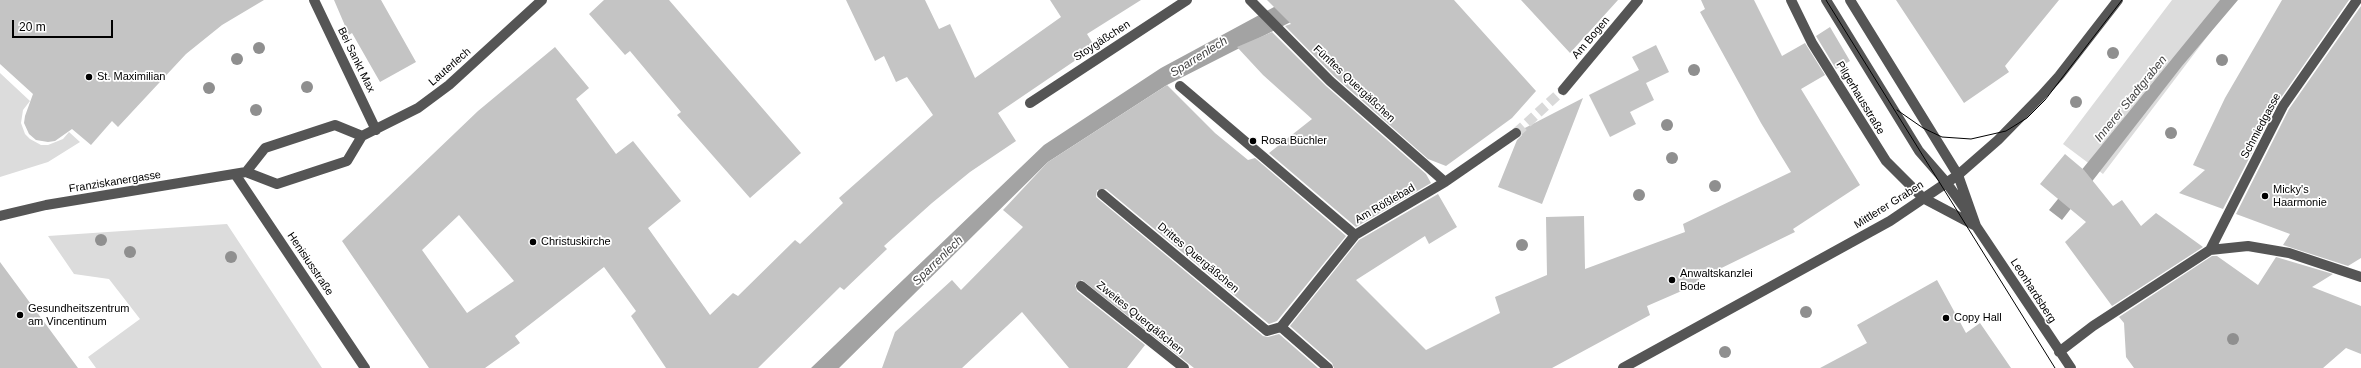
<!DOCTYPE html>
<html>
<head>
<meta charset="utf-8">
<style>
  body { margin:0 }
  #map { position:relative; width:2361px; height:368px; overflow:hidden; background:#fff; font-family:Helvetica,sans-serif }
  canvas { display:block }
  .scale { position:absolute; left:12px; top:20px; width:101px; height:18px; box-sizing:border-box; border:2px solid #000; border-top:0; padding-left:5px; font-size:12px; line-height:14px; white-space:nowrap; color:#000; -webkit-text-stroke:3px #fff; paint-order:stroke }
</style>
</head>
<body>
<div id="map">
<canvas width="2361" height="368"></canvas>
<div class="scale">20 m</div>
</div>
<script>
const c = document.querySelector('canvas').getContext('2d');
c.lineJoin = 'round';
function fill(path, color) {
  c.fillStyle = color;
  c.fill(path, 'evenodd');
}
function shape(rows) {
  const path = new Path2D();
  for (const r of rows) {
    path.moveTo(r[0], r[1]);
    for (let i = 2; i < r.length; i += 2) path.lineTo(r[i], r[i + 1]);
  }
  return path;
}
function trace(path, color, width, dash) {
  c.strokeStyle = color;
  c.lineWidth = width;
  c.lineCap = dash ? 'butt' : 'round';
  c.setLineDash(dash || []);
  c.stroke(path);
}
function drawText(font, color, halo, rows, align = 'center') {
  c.font = font + ' Helvetica,sans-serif';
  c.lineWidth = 3.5;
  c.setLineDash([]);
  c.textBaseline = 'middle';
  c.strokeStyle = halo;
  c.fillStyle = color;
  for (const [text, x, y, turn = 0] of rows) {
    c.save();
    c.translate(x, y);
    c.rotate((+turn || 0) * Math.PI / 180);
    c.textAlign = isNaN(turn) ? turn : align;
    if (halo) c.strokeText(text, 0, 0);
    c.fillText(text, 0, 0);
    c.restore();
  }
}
fill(shape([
  [2172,0,2235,0,2103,174,2063,144],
  [0,73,30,101,23,110,21,123,25,134,30,139,41,145,48,145,63,139,69,132,80,142,48,162,0,177],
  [227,224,322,368,96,368,88,357,140,319,109,279,74,274,48,236]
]), '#dcdcdc');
fill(shape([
  [1287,0,1334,0,1167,85,1048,162,839,368,811,368,1044,145,1161,68],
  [2220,0,2238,0,2182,66,2062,220,2049,210]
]), '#a3a3a3');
fill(shape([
  [0,0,264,0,222,25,186,54,118,127,112,121,91,145,72,129,55,141,48,142,36,140,29,134,24,123,25,116,33,94,0,64],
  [334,0,381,0,416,62,380,82,352,33,349,35],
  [604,0,669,0,801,153,750,198,677,115,681,112,630,51,625,55,589,14],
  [846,0,925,0,939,29,950,24,975,78,1061,17,1050,0,1141,0,1087,34,1095,47,998,113,1016,141,970,172,932,203,884,246,887,249,844,290,840,287,758,368,666,368,631,316,636,311,604,267,515,336,520,343,485,368,429,368,342,241,478,111,555,47,589,88,576,99,616,154,633,141,681,201,648,228,710,315,733,293,738,296,795,240,800,244,843,203,839,198,933,115,907,77,896,82,884,56,875,61],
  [459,215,514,281,467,313,422,250],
  [1267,0,1454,0,1536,91,1512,118,1446,166,1428,159,1334,76,1285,26,1291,24],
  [1521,0,1618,0,1570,53],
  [1701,0,1754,0,1782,56,1805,43,1825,75,1801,89,1860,185,1793,229,1795,232,1699,279,1700,283,1647,306,1650,315,1552,368,1334,368,1332,363,1290,326,1359,240,1438,194,1457,227,1429,244,1425,236,1356,280,1426,350,1500,313,1495,297,1547,275,1546,217,1584,216,1585,269,1685,232,1683,224,1791,172,1761,123,1700,12,1705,9],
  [1896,0,2059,0,2005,66,2009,72,1964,103],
  [2282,0,2349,0,2278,102,2223,209,2179,193,2205,170,2193,165,2225,98],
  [2361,6,2361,258,2348,266,2283,245,2290,234,2236,214,2289,109],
  [1830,27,1850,61,1836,69,1816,36],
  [1272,32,1326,86,1426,174,1431,183,1356,227,1269,153,1312,119,1263,75,1237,47],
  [1656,45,1669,72,1646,83,1654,100,1630,112,1636,124,1610,137,1589,95,1639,70,1632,57],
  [1167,85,1215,133,1248,160,1255,158,1346,236,1277,321,1269,324,1106,189,1097,190,1096,197,1263,336,1268,337,1279,334,1318,368,1194,368,1082,280,1075,285,1077,291,1145,345,1127,368,1069,368,1022,312,962,368,882,368,895,332,952,280,961,290,1023,227,1003,210,1048,162],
  [1583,98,1542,204,1498,187,1517,140,1522,135,1521,130],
  [2065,154,2084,170,2113,206,2122,200,2141,226,2156,213,2203,247,2112,306,2065,242,2086,222,2040,184],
  [2212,256,2217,256,2258,285,2276,257,2333,274,2312,287,2361,306,2361,354,2346,348,2323,368,2134,368,2126,357,2124,323,2119,317],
  [0,262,78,368,0,368],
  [1937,280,1966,333,1980,323,2011,368,1820,368,1867,343,1857,325]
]), '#c4c4c4');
trace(shape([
  [1516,133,1563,90]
]), '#d9d9d9', 10, [10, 5]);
trace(shape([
  [314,0,376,130],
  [1250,0,1330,81,1445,182],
  [1791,0,1812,43,1886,161,1923,198,1976,226],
  [1826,0,1919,151,1946,182,1970,216],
  [1850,0,1958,175,1976,226,2071,368],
  [1180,86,1355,235],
  [1563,90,1638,0],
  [1030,103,1187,0],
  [246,172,265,148,335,125,362,136],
  [235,174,365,368],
  [1102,194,1267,331,1281,327],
  [0,216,46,205,246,172,277,184,347,161,362,136,418,108,449,85,542,0],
  [2210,250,2283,106,2357,0],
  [1081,286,1184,368],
  [2059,352,2093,326,2210,250,2248,246,2289,253,2361,277],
  [1328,368,1281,327,1355,235,1445,182,1516,133],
  [1623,368,1890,221,1958,175,1998,140,2041,96,2059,76,2118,0]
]), '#555', 10);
trace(shape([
  [1826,0,2055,368],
  [1897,110,1923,128,1942,137,1971,139,2006,131,2027,118,2045,100,2122,0]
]), '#000', 1);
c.fillStyle = '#8f8f8f';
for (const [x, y] of [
  [259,48],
  [2113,53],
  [237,59],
  [2222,60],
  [1694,70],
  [307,87],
  [209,88],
  [2076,102],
  [256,110],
  [1667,125],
  [2171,133],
  [1672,158],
  [1715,186],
  [1639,195],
  [101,240],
  [1522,245],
  [130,252],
  [231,257],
  [1806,312],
  [2233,339],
  [1725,352]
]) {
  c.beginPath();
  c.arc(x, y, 6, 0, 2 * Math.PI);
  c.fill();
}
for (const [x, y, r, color] of [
  [89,77,4,"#000"],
  [1253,141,4,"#000"],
  [2265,196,4,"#000"],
  [533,242,4,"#000"],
  [1672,280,4,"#000"],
  [20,315,4,"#000"],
  [1946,318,4,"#000"]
]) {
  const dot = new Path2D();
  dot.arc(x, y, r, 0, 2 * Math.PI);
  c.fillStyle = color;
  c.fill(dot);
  trace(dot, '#fff', 1.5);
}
drawText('11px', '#000', '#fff', [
  ["Am Bogen",1591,38,-50],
  ["Stoygäßchen",1102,41,-33],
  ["Bei Sankt Max",356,60,64],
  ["Lauterlech",450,67,-41],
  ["Fünftes Quergäßchen",1354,84,43],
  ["Pilgerhausstraße",1860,98,59],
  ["Schmiedgasse",2261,126,-62],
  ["Franziskanergasse",115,182,-9],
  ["Am Rößlebad",1385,204,-30],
  ["Mittlerer Graben",1889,205,-32],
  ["Drittes Quergäßchen",1198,258,40],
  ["Henisiusstraße",310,264,56],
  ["Leonhardsberg",2033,291,57],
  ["Zweites Quergäßchen",1140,318,39]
]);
drawText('11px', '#000', '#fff', [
  ["St. Maximilian",97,77],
  ["Rosa Büchler",1261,141],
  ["Micky's",2273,190],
  ["Haarmonie",2273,203],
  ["Christuskirche",541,242],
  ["Anwaltskanzlei",1680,274],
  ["Bode",1680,287],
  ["Gesundheitszentrum",28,309],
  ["am Vincentinum",28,322],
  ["Copy Hall",1954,318]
], 'left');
drawText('italic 12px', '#444', '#fff', [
  ["Sparrenlech",1199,57,-32],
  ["Innerer Stadtgraben",2131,99,-51],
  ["Sparrenlech",938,261,-44]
]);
</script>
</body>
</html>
